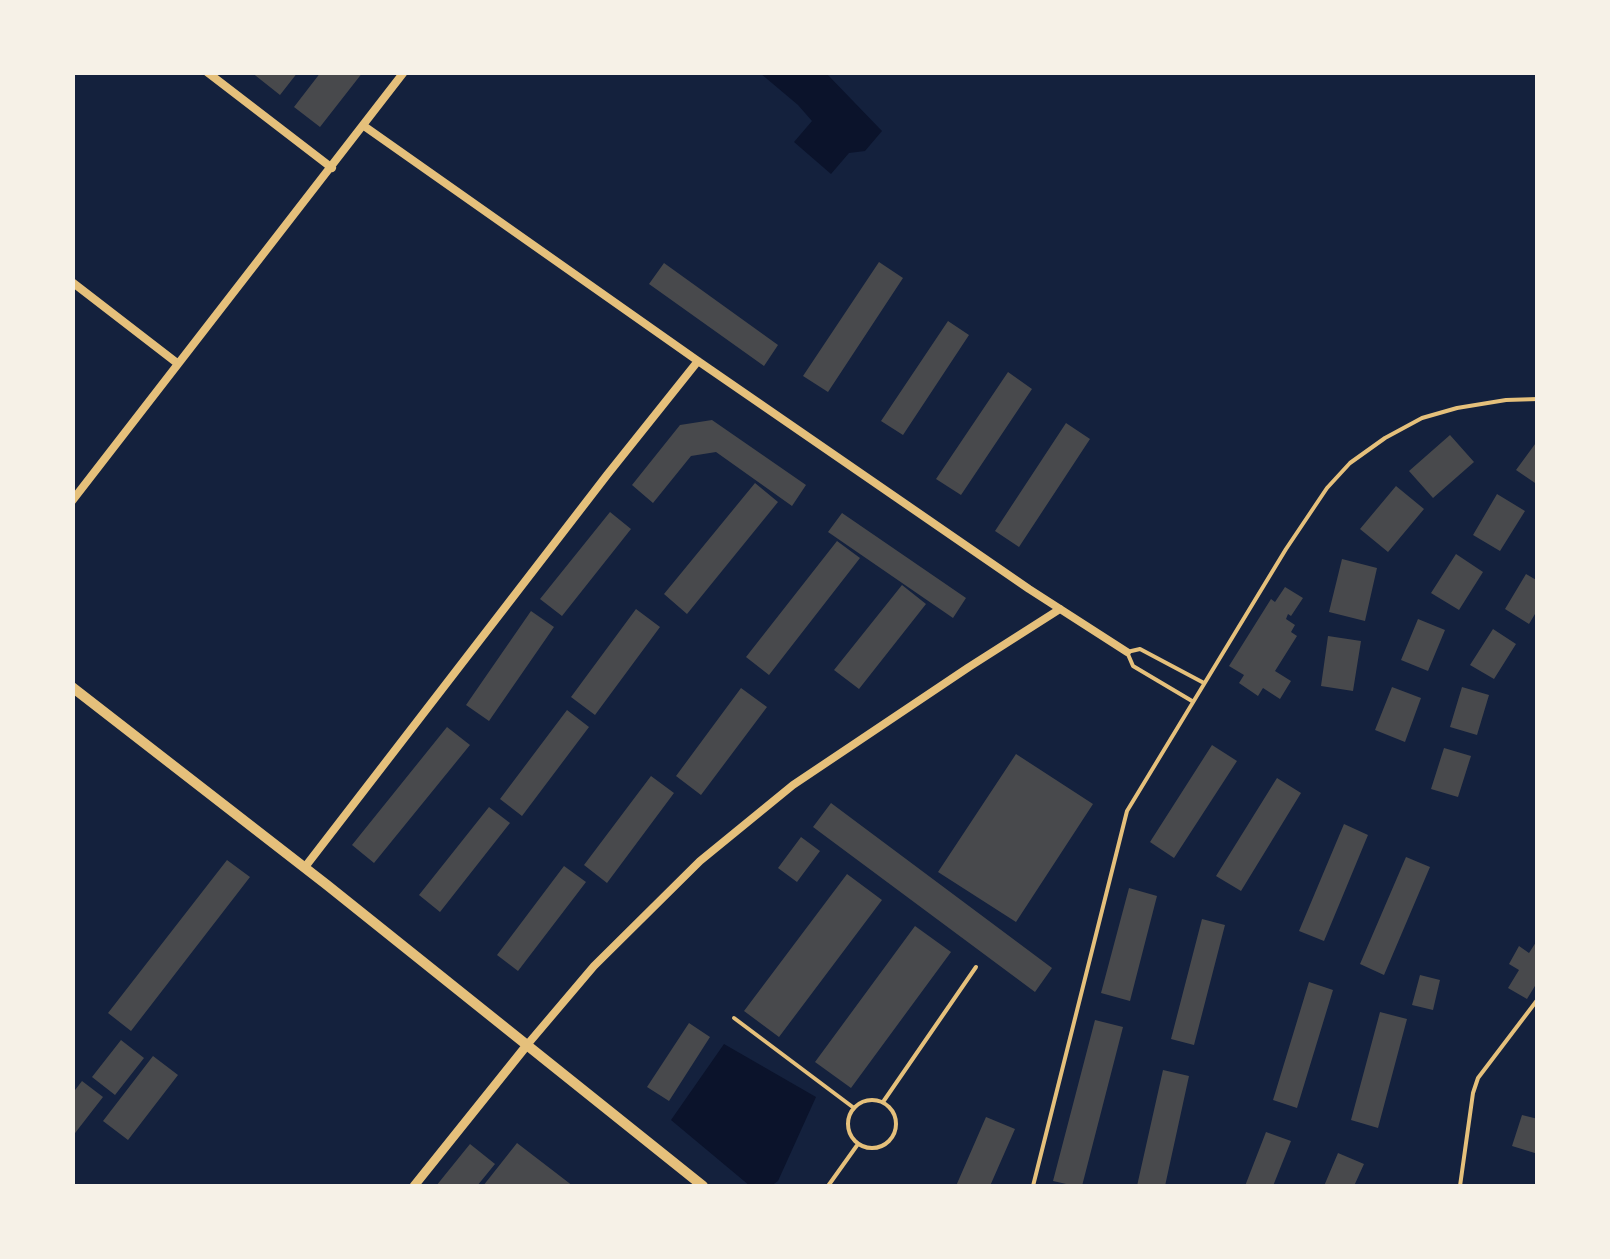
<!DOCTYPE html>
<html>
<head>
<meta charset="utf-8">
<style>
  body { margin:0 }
  #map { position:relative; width:1610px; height:1259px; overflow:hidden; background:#14213d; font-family:"Zilla Slab",serif }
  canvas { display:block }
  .frame { position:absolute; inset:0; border:75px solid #f6f1e7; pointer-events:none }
</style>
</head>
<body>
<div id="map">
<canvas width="1610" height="1259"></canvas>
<div class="frame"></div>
</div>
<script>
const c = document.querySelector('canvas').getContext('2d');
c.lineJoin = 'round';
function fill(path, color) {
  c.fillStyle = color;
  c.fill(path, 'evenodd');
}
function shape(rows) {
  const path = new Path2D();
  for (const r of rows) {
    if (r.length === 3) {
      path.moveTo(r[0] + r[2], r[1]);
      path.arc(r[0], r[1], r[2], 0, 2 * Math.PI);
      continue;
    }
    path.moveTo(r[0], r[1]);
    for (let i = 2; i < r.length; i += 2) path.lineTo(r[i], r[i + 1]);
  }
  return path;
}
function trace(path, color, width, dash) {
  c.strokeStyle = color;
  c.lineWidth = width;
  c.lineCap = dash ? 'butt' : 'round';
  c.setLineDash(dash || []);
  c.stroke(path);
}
fill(shape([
  [760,73,826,73,882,131,865,151,849,153,831,174,794,142,812,121,798,105],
  [724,1044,816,1097,778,1181,771,1186,750,1186,671,1120]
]), '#0b132b');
fill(shape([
  [251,72,298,72,280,95],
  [321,72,363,72,320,127,294,107],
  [879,262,903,278,828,392,803,376],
  [664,263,778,345,764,366,649,284],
  [948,321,969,335,903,435,881,421],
  [1008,372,1032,389,961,495,936,479],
  [712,420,806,485,792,506,716,452,691,456,653,503,632,485,680,425],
  [1066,423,1090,439,1019,547,995,531],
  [1450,435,1474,462,1433,498,1409,471],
  [1538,440,1538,485,1516,470],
  [755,483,778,502,687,614,664,594],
  [1396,486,1424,509,1388,552,1360,529],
  [1497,494,1525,511,1500,551,1473,535],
  [610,512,631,529,562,616,540,599],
  [842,513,966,598,953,618,828,532],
  [837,541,860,558,769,675,746,657],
  [1456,554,1483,572,1459,610,1431,593],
  [1342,559,1377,568,1365,621,1329,612],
  [1526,574,1538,581,1538,609,1529,624,1505,609],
  [902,585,926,604,859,689,834,670],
  [1285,587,1303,598,1291,616,1288,614,1286,619,1295,625,1291,632,1297,636,1275,671,1291,681,1280,699,1263,688,1258,696,1239,683,1244,675,1229,666,1271,599,1275,602],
  [636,609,660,627,595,715,571,697],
  [531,611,554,627,489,721,466,705],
  [1418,619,1445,630,1428,671,1401,660],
  [1493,629,1516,644,1494,679,1470,665],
  [1328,636,1361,641,1353,691,1321,686],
  [1392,687,1421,698,1405,742,1375,730],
  [1462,687,1489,695,1477,735,1450,727],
  [741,688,767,707,701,795,676,776],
  [567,710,589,727,522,816,500,799],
  [447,727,470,745,374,863,352,845],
  [1212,745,1237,761,1174,858,1150,842],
  [1444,748,1471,756,1458,797,1431,789],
  [1016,754,1093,804,1016,922,938,872],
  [651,776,674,793,607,883,584,865],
  [1277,778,1301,793,1241,891,1216,876],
  [831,803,1052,968,1035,992,813,827],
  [489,807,510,823,440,912,419,895],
  [1344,824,1368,835,1324,941,1299,931],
  [801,837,820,851,797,882,778,868],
  [1406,857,1430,867,1384,975,1360,964],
  [227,860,250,877,131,1031,108,1013],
  [564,866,586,882,518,971,497,955],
  [847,874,882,900,779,1037,744,1011],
  [1129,888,1157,896,1130,1001,1101,993],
  [1202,919,1225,925,1194,1045,1171,1039],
  [915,926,951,952,851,1088,815,1062],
  [1538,939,1538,981,1527,999,1508,988,1519,970,1509,964,1519,946,1529,953],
  [1420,975,1440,980,1433,1010,1412,1005],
  [1309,982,1333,990,1297,1108,1273,1100],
  [1380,1012,1407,1019,1378,1128,1351,1120],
  [1095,1020,1123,1027,1082,1186,1075,1186,1053,1181],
  [689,1023,710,1037,669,1101,647,1087],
  [121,1040,144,1058,115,1095,92,1077],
  [153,1056,178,1075,128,1140,103,1121],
  [1163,1070,1189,1076,1165,1186,1137,1186],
  [82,1081,103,1097,72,1137,72,1094],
  [1522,1115,1538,1119,1538,1154,1512,1146],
  [986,1117,1015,1129,990,1186,956,1186],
  [1266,1132,1291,1141,1273,1186,1245,1186],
  [517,1143,573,1186,483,1186],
  [470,1144,495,1164,477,1186,436,1186],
  [1338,1153,1364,1164,1354,1186,1324,1186]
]), '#48494c');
trace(shape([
  [1192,701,1133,666,1127,652,1140,649,1204,683],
  [734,1018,854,1108],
  [872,1124,24],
  [883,1102,976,967],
  [828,1186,858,1144],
  [1033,1186,1127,811,1286,549,1327,488,1350,463,1385,438,1422,418,1457,408,1506,400,1538,399],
  [1460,1186,1473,1093,1478,1078,1538,999]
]), '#e5c07b', 4);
trace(shape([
  [207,72,332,168],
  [364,126,698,361,1029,589,1127,652],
  [72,282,177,363],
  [72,501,404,72],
  [305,867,607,475,698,361],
  [527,1045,594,966,700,861,793,785,969,667,1060,609]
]), '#e5c07b', 8);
trace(shape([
  [414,1186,527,1045]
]), '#e5c07b', 9);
trace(shape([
  [72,687,327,885,703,1186]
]), '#e5c07b', 10);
</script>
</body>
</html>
